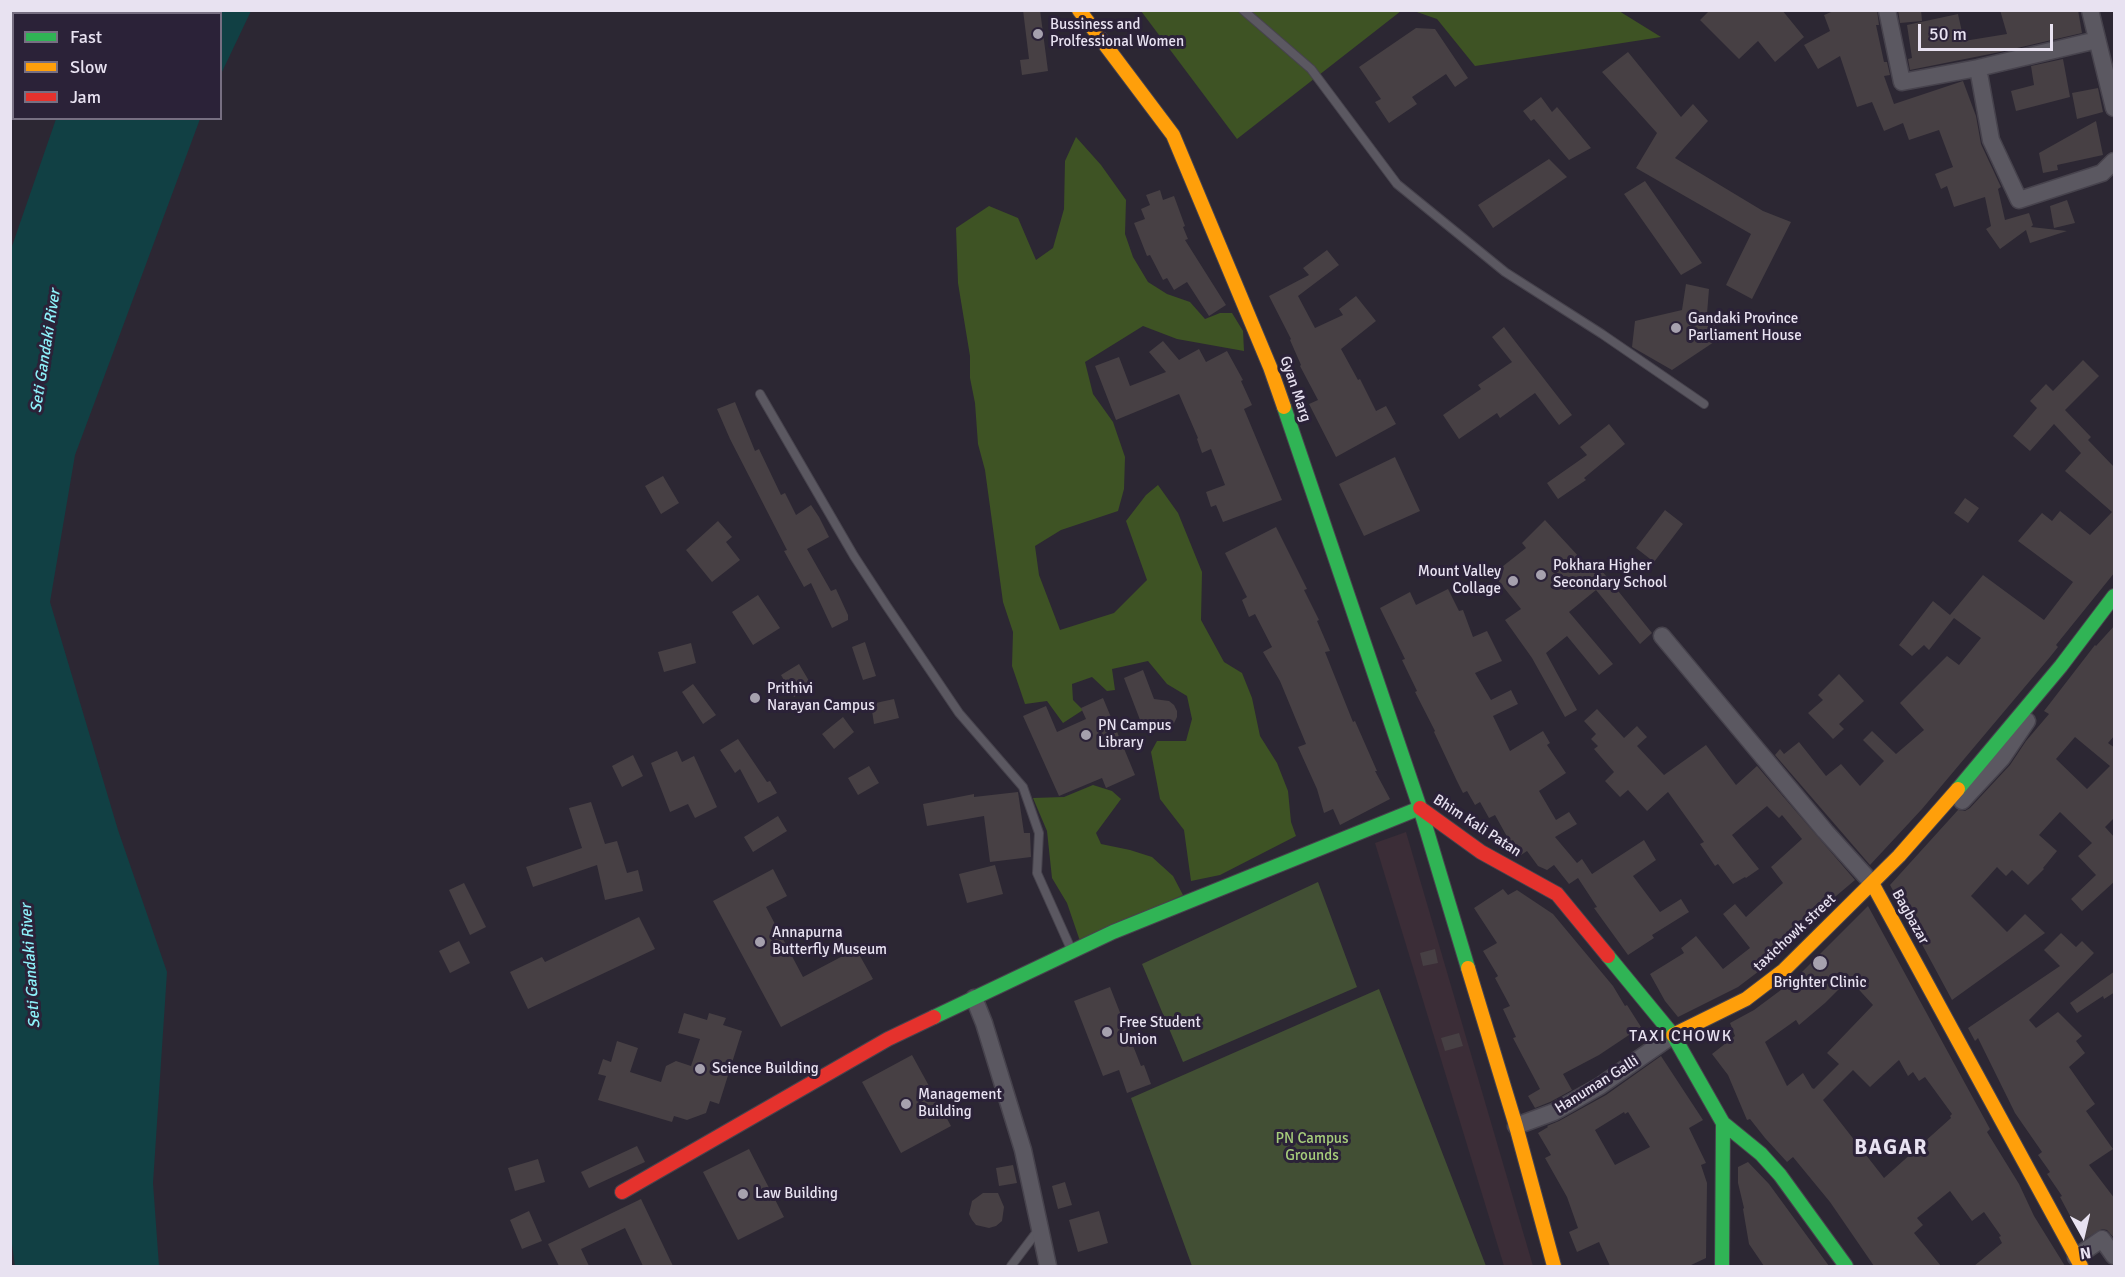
<!DOCTYPE html>
<html>
<head>
<meta charset="utf-8">
<style>
  body { margin:0 }
  #map { position:relative; width:2125px; height:1277px; overflow:hidden; background:#2c2733; font-family:Signika,sans-serif }
  canvas { display:block }
  .frame { position:absolute; inset:0; border:12px solid #e8e2f1; pointer-events:none }
  .legend { position:absolute; left:12px; top:12px; width:210px; height:108px; box-sizing:border-box; background:#2b2238; border:2px solid #776f82; margin:0; padding:8px 10px; list-style:none; font-size:18px; color:#e8e2f1 }
  .legend li { display:flex; align-items:center; gap:12px; height:30px }
  .legend b { width:30px; border:2px solid #776f82 }
  .north { position:absolute; left:2053px; top:1205px; width:60px; height:60px; -webkit-text-stroke:4px #2b2238; paint-order:stroke; rotate:172deg; font-size:16px; font-weight:700; line-height:24px; text-align:center; color:#e8e2f1 }
  .north::after { content:''; display:block; margin:auto; width:21px; height:27px; background:#e8e2f1; clip-path:polygon(50% 0,100% 100%,50% 72%,0 100%) }
  .scale { position:absolute; left:1918px; top:24px; width:135px; height:27px; box-sizing:border-box; border:3px solid #e8e2f1; border-top:0; padding-left:8px; font-size:18px; line-height:21px; white-space:nowrap; color:#e8e2f1; -webkit-text-stroke:4px #2b2238; paint-order:stroke }
</style>
</head>
<body>
<div id="map">
<canvas width="2125" height="1277"></canvas>
<div class="frame"></div>
<ul class="legend">
<li><b style="height:8px;background:#30b455"></b>Fast</li>
<li><b style="height:8px;background:#ff9f0a"></b>Slow</li>
<li><b style="height:8px;background:#e5322d"></b>Jam</li>
</ul>
<div class="north">N</div>
<div class="scale">50 m</div>
</div>
<script>
const c = document.querySelector('canvas').getContext('2d');
c.lineJoin = 'round';
function fill(path, color) {
  c.fillStyle = color;
  c.fill(path, 'evenodd');
}
function shape(rows) {
  const path = new Path2D();
  for (const r of rows) {
    path.moveTo(r[0], r[1]);
    for (let i = 2; i < r.length; i += 2) path.lineTo(r[i], r[i + 1]);
  }
  return path;
}
function trace(path, color, width, dash) {
  c.strokeStyle = color;
  c.lineWidth = width;
  c.lineCap = dash ? 'butt' : 'round';
  c.setLineDash(dash || []);
  c.stroke(path);
}
function drawText(font, color, halo, rows, align = 'center') {
  c.font = font + ' Signika,sans-serif';
  c.lineWidth = 6;
  c.setLineDash([]);
  c.textBaseline = 'middle';
  c.strokeStyle = halo;
  c.fillStyle = color;
  for (const [text, x, y, turn = 0] of rows) {
    c.save();
    c.translate(x, y);
    c.rotate((+turn || 0) * Math.PI / 180);
    c.textAlign = isNaN(turn) ? turn : align;
    if (halo) c.strokeText(text, 0, 0);
    c.fillText(text, 0, 0);
    c.restore();
  }
}
fill(shape([
  [1406,832,1533,1266,1504,1266,1375,843]
]), '#3b2d37');
fill(shape([
  [1318,882,1357,987,1183,1062,1142,964],
  [1379,989,1486,1266,1192,1266,1131,1098]
]), '#424f34');
fill(shape([
  [1141,11,1401,11,1237,139],
  [1414,11,1619,11,1661,37,1475,66,1437,19],
  [1076,137,1101,165,1126,200,1125,234,1133,257,1148,282,1167,294,1190,302,1205,319,1220,313,1232,313,1243,331,1244,351,1177,339,1143,326,1085,362,1093,394,1113,422,1125,457,1124,489,1118,511,1061,530,1035,546,1039,575,1060,630,1114,613,1147,580,1126,521,1146,495,1158,485,1178,513,1202,572,1201,620,1224,662,1242,673,1252,698,1260,736,1277,763,1288,791,1291,822,1296,836,1220,875,1191,881,1184,830,1160,799,1151,752,1157,741,1186,741,1192,719,1187,696,1167,684,1148,661,1112,669,1115,690,1107,691,1092,677,1072,684,1073,700,1083,710,1063,723,1047,701,1025,704,1012,666,1013,632,1003,602,985,470,978,444,975,403,970,378,970,356,958,283,956,228,989,206,1018,218,1036,260,1053,248,1064,209,1065,161],
  [1093,785,1112,791,1121,799,1096,833,1101,844,1130,850,1152,857,1173,876,1183,895,1080,941,1067,903,1052,878,1047,831,1033,798,1064,797]
]), '#3e5324');
fill(shape([
  [91,10,251,10,251,11,221,74,220,14,90,13],
  [56,119,200,119,75,455,50,602,118,830,167,972,153,1183,159,1266,15,1266,11,1237,10,252]
]), '#114044');
fill(shape([
  [1023,10,1040,10,1048,71,1022,75,1020,60,1029,59],
  [1710,10,1782,10,1804,37,1775,62,1758,41,1739,59,1700,20],
  [1836,10,1877,10,1879,25,1876,25,1884,62,1887,62,1890,75,1884,76,1894,104,1963,81,1976,116,1981,144,2001,187,1998,189,2005,220,2029,213,2033,225,2031,227,2067,231,2030,243,2026,230,2000,249,1986,229,1991,226,1985,197,1954,207,1947,186,1941,189,1935,174,1953,167,1939,130,1909,140,1903,123,1884,131,1872,102,1857,107,1840,56,1818,69,1804,45,1830,31,1824,15],
  [1898,10,1921,10,1922,21,1900,23],
  [2000,10,2078,10,2082,33,2000,52,1910,70,1908,59,1912,58,1907,25,1958,14,1964,41,2007,34],
  [1416,28,1435,29,1468,78,1455,87,1446,74,1412,97,1417,104,1389,123,1375,102,1381,99,1359,67],
  [1628,52,1681,117,1693,104,1708,121,1675,158,1763,211,1791,222,1752,299,1726,285,1751,234,1636,168,1657,133,1602,72],
  [2063,59,2070,97,2016,111,2011,91,2034,85,2031,66],
  [2098,88,2103,112,2077,119,2072,93],
  [1541,97,1552,112,1557,107,1591,148,1569,160,1534,119,1531,121,1523,111],
  [2096,121,2103,155,2057,165,2058,170,2043,173,2039,153],
  [1549,159,1567,177,1493,228,1478,205],
  [1645,181,1702,263,1681,275,1624,194],
  [1160,190,1163,200,1174,196,1185,226,1183,227,1188,239,1185,240,1226,305,1209,316,1187,282,1174,290,1167,278,1163,280,1150,255,1147,256,1134,223,1145,219,1141,209,1150,205,1146,195],
  [2067,200,2075,223,2054,228,2050,206],
  [1327,250,1339,265,1298,296,1315,328,1343,315,1339,309,1356,296,1376,321,1341,349,1358,380,1360,379,1376,411,1386,406,1396,424,1336,457,1309,404,1318,400,1300,366,1301,365,1290,340,1291,339,1269,296,1309,275,1303,268],
  [1686,284,1709,289,1707,314,1723,336,1672,370,1632,347,1635,321,1682,310],
  [1504,327,1572,415,1559,425,1535,393,1500,418,1497,413,1459,439,1443,415,1481,389,1478,385,1512,362,1492,337],
  [1163,341,1179,360,1199,349,1206,362,1227,351,1243,380,1241,381,1252,405,1244,409,1282,500,1223,522,1216,505,1211,507,1206,492,1225,485,1211,449,1202,453,1197,439,1198,438,1179,394,1116,420,1095,366,1119,357,1130,386,1166,372,1149,352],
  [2083,360,2099,376,2065,410,2091,437,2088,440,2115,468,2115,572,2056,645,2058,647,2050,657,1922,809,1870,865,1775,755,1780,749,1784,754,1799,742,1826,776,1841,764,1860,786,1884,761,1863,740,1872,731,1896,754,1924,730,1900,703,1947,656,1959,665,1981,638,1954,618,1929,650,1924,645,1912,656,1899,645,1933,601,1950,615,1983,575,2044,620,2073,582,2018,541,2042,513,2052,521,2060,511,2090,535,2112,512,2065,471,2081,453,2054,424,2030,451,2013,436,2037,408,2030,401,2046,384,2053,391],
  [735,402,755,451,759,449,781,495,785,493,796,515,811,505,819,517,829,537,807,549,831,591,836,589,848,615,848,620,832,628,811,583,804,587,784,551,787,550,730,439,717,409],
  [1609,424,1625,444,1584,478,1586,480,1558,499,1547,483,1587,455,1580,447],
  [1395,457,1420,511,1364,536,1339,484],
  [663,476,679,503,661,514,645,486],
  [1965,498,1979,508,1968,523,1954,513],
  [1665,510,1683,524,1654,562,1636,548],
  [1545,520,1592,571,1598,566,1652,633,1640,644,1596,590,1569,612,1613,664,1599,675,1567,636,1546,653,1577,710,1565,717,1532,658,1505,620,1521,609,1493,574,1526,548,1522,543],
  [718,521,732,537,726,542,740,560,712,582,686,550],
  [1276,527,1307,589,1304,590,1319,620,1317,621,1330,651,1325,652,1353,722,1355,721,1377,771,1375,771,1390,799,1340,825,1333,809,1324,813,1317,789,1298,747,1306,744,1280,681,1263,652,1272,647,1255,614,1249,617,1242,600,1247,597,1225,553],
  [1448,589,1459,611,1463,610,1473,637,1487,631,1502,661,1475,673,1491,700,1511,690,1518,704,1493,716,1510,751,1543,731,1550,743,1547,745,1566,773,1539,791,1556,820,1569,812,1577,824,1555,837,1577,863,1582,859,1592,874,1644,840,1656,860,1633,876,1660,912,1681,899,1689,912,1652,935,1654,938,1628,955,1594,908,1597,907,1578,878,1569,884,1554,865,1547,870,1538,866,1527,851,1521,855,1513,840,1510,842,1495,815,1489,818,1480,802,1475,805,1467,791,1463,793,1456,779,1434,732,1435,731,1415,692,1417,691,1402,660,1405,659,1380,608,1410,592,1416,605],
  [758,595,780,628,753,645,732,612],
  [2115,625,2115,735,2108,743,2115,748,2115,817,2105,827,2115,838,2115,881,2082,911,2071,899,2096,875,2078,856,2092,843,2060,812,2039,835,2057,851,2043,868,2044,869,2028,885,2012,870,2006,876,1997,867,1971,896,2007,932,2025,914,2045,933,1952,1000,1890,885,1958,810,1965,811,1970,808,2010,765,2026,741,2049,714,2044,711,2095,645,2096,646],
  [2075,737,2110,766,2087,789,2056,759],
  [865,642,876,676,863,680,852,647],
  [691,643,696,663,664,672,658,652],
  [799,664,812,686,794,697,781,675],
  [1143,670,1154,699,1169,701,1174,705,1177,711,1177,717,1174,723,1168,727,1160,727,1145,733,1124,678],
  [1839,674,1864,701,1839,724,1844,729,1833,739,1808,713,1823,700,1818,695],
  [693,684,716,715,703,724,682,692],
  [1103,698,1135,775,1106,788,1102,778,1059,796,1023,716,1046,706,1057,732,1086,719,1081,708],
  [894,699,899,718,874,724,871,704],
  [1597,709,1624,738,1637,726,1647,737,1637,746,1664,775,1706,745,1736,785,1757,766,1855,880,1829,902,1831,903,1775,959,1738,987,1678,1017,1665,1001,1650,974,1684,953,1681,948,1696,936,1723,969,1750,948,1723,914,1735,904,1746,917,1783,883,1771,867,1802,839,1782,815,1779,818,1767,806,1732,835,1759,869,1746,878,1745,877,1733,884,1718,864,1715,866,1700,844,1704,842,1668,792,1647,811,1628,790,1620,797,1605,781,1614,772,1594,749,1598,746,1591,739,1596,734,1584,721],
  [843,717,854,732,834,749,822,734],
  [738,739,767,782,770,781,777,793,758,803,740,769,735,773,720,750],
  [677,751,682,762,694,756,717,807,695,818,688,804,670,812,651,763],
  [633,755,643,776,622,787,612,766],
  [869,766,879,783,858,795,848,778],
  [1018,792,1024,833,1030,833,1031,857,990,862,984,816,927,826,923,804,974,794,974,797],
  [591,802,605,844,617,841,627,873,638,870,643,891,605,900,597,865,533,887,526,867,582,848,569,808],
  [778,816,787,831,753,852,744,837],
  [995,865,1003,894,967,903,959,874],
  [773,869,787,896,766,907,803,977,856,949,873,979,781,1027,713,901],
  [464,883,486,927,470,935,449,890],
  [1503,889,1508,895,1517,890,1553,914,1613,986,1625,1006,1627,1005,1641,1027,1599,1055,1563,1074,1572,1090,1550,1102,1535,1108,1528,1096,1540,1089,1513,1038,1516,1037,1503,1009,1510,1006,1495,978,1498,976,1483,951,1497,943,1474,908],
  [1868,906,1990,1129,1987,1132,2019,1184,2034,1216,2065,1266,1974,1266,2002,1243,1999,1237,2001,1236,1984,1212,1972,1221,1950,1191,1917,1218,1923,1225,1914,1233,1941,1266,1874,1266,1830,1202,1793,1157,1787,1162,1765,1138,1750,1119,1747,1120,1728,1075,1712,1054,1735,1036,1730,1023,1754,1010,1793,981],
  [1851,981,1873,1005,1827,1053,1839,1064,1814,1089,1812,1088,1803,1073,1787,1086,1765,1042,1796,1020,1799,1025,1825,1003,1846,982,1848,984],
  [1899,1060,1908,1076,1913,1072,1919,1081,1925,1077,1952,1114,1950,1116,1951,1118,1884,1178,1823,1100,1853,1070,1870,1087],
  [639,917,655,949,528,1009,510,972,542,957,545,962],
  [2061,933,2076,947,2082,941,2094,953,2029,1020,2036,1028,2058,1012,2082,1036,2076,1041,2085,1053,2069,1067,2095,1104,2086,1111,2113,1149,2089,1165,2115,1199,2115,1239,2107,1230,2102,1229,2083,1240,2060,1197,2062,1196,2047,1174,2050,1172,2038,1155,2042,1152,2015,1113,1978,1038,1975,1041,1968,1028,2060,966,2044,950],
  [459,941,470,963,450,973,439,951],
  [1435,949,1438,963,1423,966,1420,953],
  [2115,971,2115,992,2104,999,2103,996,2077,1013,2070,1003],
  [1110,987,1141,1066,1144,1065,1151,1084,1127,1093,1119,1070,1103,1076,1074,1001],
  [684,1013,707,1020,709,1013,726,1018,723,1025,742,1031,719,1104,710,1101,706,1113,687,1120,674,1116,672,1122,598,1100,606,1076,598,1074,603,1059,611,1062,617,1041,638,1048,630,1072,661,1082,666,1066,676,1061,691,1066,700,1039,678,1033],
  [1459,1033,1463,1046,1445,1051,1441,1038],
  [912,1055,951,1126,901,1153,862,1082],
  [1661,1056,1703,1120,1689,1128,1706,1163,1701,1165,1707,1183,1706,1258,1689,1266,1610,1266,1599,1242,1577,1252,1569,1232,1578,1228,1567,1197,1545,1158,1551,1155,1538,1133,1548,1127,1547,1126,1559,1121,1606,1095],
  [1624,1112,1625,1114,1628,1112,1650,1147,1615,1165,1595,1130],
  [637,1146,645,1162,589,1188,581,1172],
  [749,1149,784,1217,738,1240,703,1172],
  [538,1159,545,1182,515,1191,508,1168],
  [1748,1162,1769,1184,1829,1266,1764,1266,1749,1244,1743,1209,1744,1208,1738,1183,1738,1167],
  [1013,1165,1017,1183,999,1186,996,1168],
  [1065,1182,1072,1205,1058,1209,1052,1186],
  [983,1193,998,1193,1004,1207,1002,1221,996,1226,989,1228,976,1225,972,1220,969,1214,972,1201],
  [641,1199,673,1266,643,1266,625,1228,581,1249,589,1266,559,1266,548,1244],
  [529,1211,542,1241,522,1249,510,1220],
  [1099,1211,1108,1243,1078,1252,1069,1220]
]), '#474044');
const lane = shape([
  [1243,10,1311,69,1397,184,1505,272,1602,334,1704,404],
  [760,394,854,556,886,605,959,713,1023,787,1039,833,1037,873,1071,949],
  [1011,1266,1039,1229]
]);
const street = shape([
  [1887,10,1902,82,1978,68,1991,140,2019,200,2102,173,2114,161],
  [2090,10,2114,108],
  [1978,68,2097,40],
  [1662,636,1825,831,1872,883],
  [1962,801,2002,758,2027,721],
  [974,998,984,1023,1023,1150,1048,1266],
  [1516,1126,1554,1112,1600,1086,1673,1035],
  [2076,1257,2102,1239,2114,1256]
]);
const fast = shape([
  [1284,407,1420,808,1468,968],
  [1958,789,2061,666,2114,596],
  [1608,956,1673,1035,1723,1123,1722,1266],
  [934,1017,1113,932,1420,808],
  [1723,1123,1761,1154,1780,1175,1846,1266]
]);
const slow = shape([
  [1079,10,1173,135,1270,367,1284,407],
  [1872,883,2081,1266],
  [1468,968,1516,1126,1554,1266],
  [1673,1035,1746,999,1784,970,1899,856,1958,789]
]);
const jam = shape([
  [1420,808,1481,852,1557,894,1608,956],
  [622,1192,888,1039,934,1017]
]);
trace(lane, '#47434d', 10);
trace(street, '#47434d', 19);
trace(fast, '#47434d', 16);
trace(slow, '#47434d', 16);
trace(jam, '#47434d', 16);
trace(lane, '#5b5861', 8);
trace(street, '#5b5861', 16);
trace(fast, '#30b455', 14);
trace(slow, '#ff9f0a', 14);
trace(jam, '#e5322d', 14);
for (const [x, y, r, color] of [
  [1038,34,6,"#a6a1ae"],
  [1676,328,6,"#a6a1ae"],
  [1541,575,6,"#a6a1ae"],
  [1513,581,6,"#a6a1ae"],
  [755,698,6,"#a6a1ae"],
  [1086,735,6,"#a6a1ae"],
  [760,942,6,"#a6a1ae"],
  [1820,963,8,"#a6a1ae"],
  [1107,1032,6,"#a6a1ae"],
  [700,1069,6,"#a6a1ae"],
  [906,1104,6,"#a6a1ae"],
  [743,1194,6,"#a6a1ae"]
]) {
  const dot = new Path2D();
  dot.arc(x, y, r, 0, 2 * Math.PI);
  c.fillStyle = color;
  c.fill(dot);
  trace(dot, '#2b2238', 2);
}
drawText('15px', '#e8e2f1', '#2b2238', [
  ["Bussiness and",1050,25],
  ["Prolfessional Women",1050,42],
  ["Gandaki Province",1688,319],
  ["Parliament House",1688,336],
  ["Pokhara Higher",1553,566],
  ["Secondary School",1553,583],
  ["Mount Valley",1501,572,"right"],
  ["Collage",1501,589,"right"],
  ["Prithivi",767,689],
  ["Narayan Campus",767,706],
  ["PN Campus",1098,726],
  ["Library",1098,743],
  ["Annapurna",772,933],
  ["Butterfly Museum",772,950],
  ["Brighter Clinic",1820,983,"center"],
  ["Free Student",1119,1023],
  ["Union",1119,1040],
  ["Science Building",712,1069],
  ["Management",918,1095],
  ["Building",918,1112],
  ["Law Building",755,1194]
], 'left');
drawText('15px', '#e8e2f1', '#2b2238', [
  ["Gyan Marg",1295,389,71],
  ["Bhim Kali Patan",1477,826,33],
  ["Bagbazar",1910,917,61],
  ["taxichowk street",1795,933,-43],
  ["Hanuman Galli",1597,1085,-32]
]);
drawText('15px', '#a6cd7b', '#2b2238', [
  ["PN Campus",1312,1139],
  ["Grounds",1312,1156]
]);
drawText('italic 16px', '#8df0f9', '#2b2238', [
  ["Seti Gandaki River",46,351,-81],
  ["Seti Gandaki River",31,966,-94]
]);
c.letterSpacing = '1.5px';
drawText('16px', '#e8e2f1', '#2b2238', [
  ["TAXI CHOWK",1681,1037]
]);
c.letterSpacing = '0px';
c.letterSpacing = '1.5px';
drawText('bold 21px', '#e8e2f1', '#2b2238', [
  ["BAGAR",1891,1148]
]);
c.letterSpacing = '0px';
</script>
</body>
</html>
